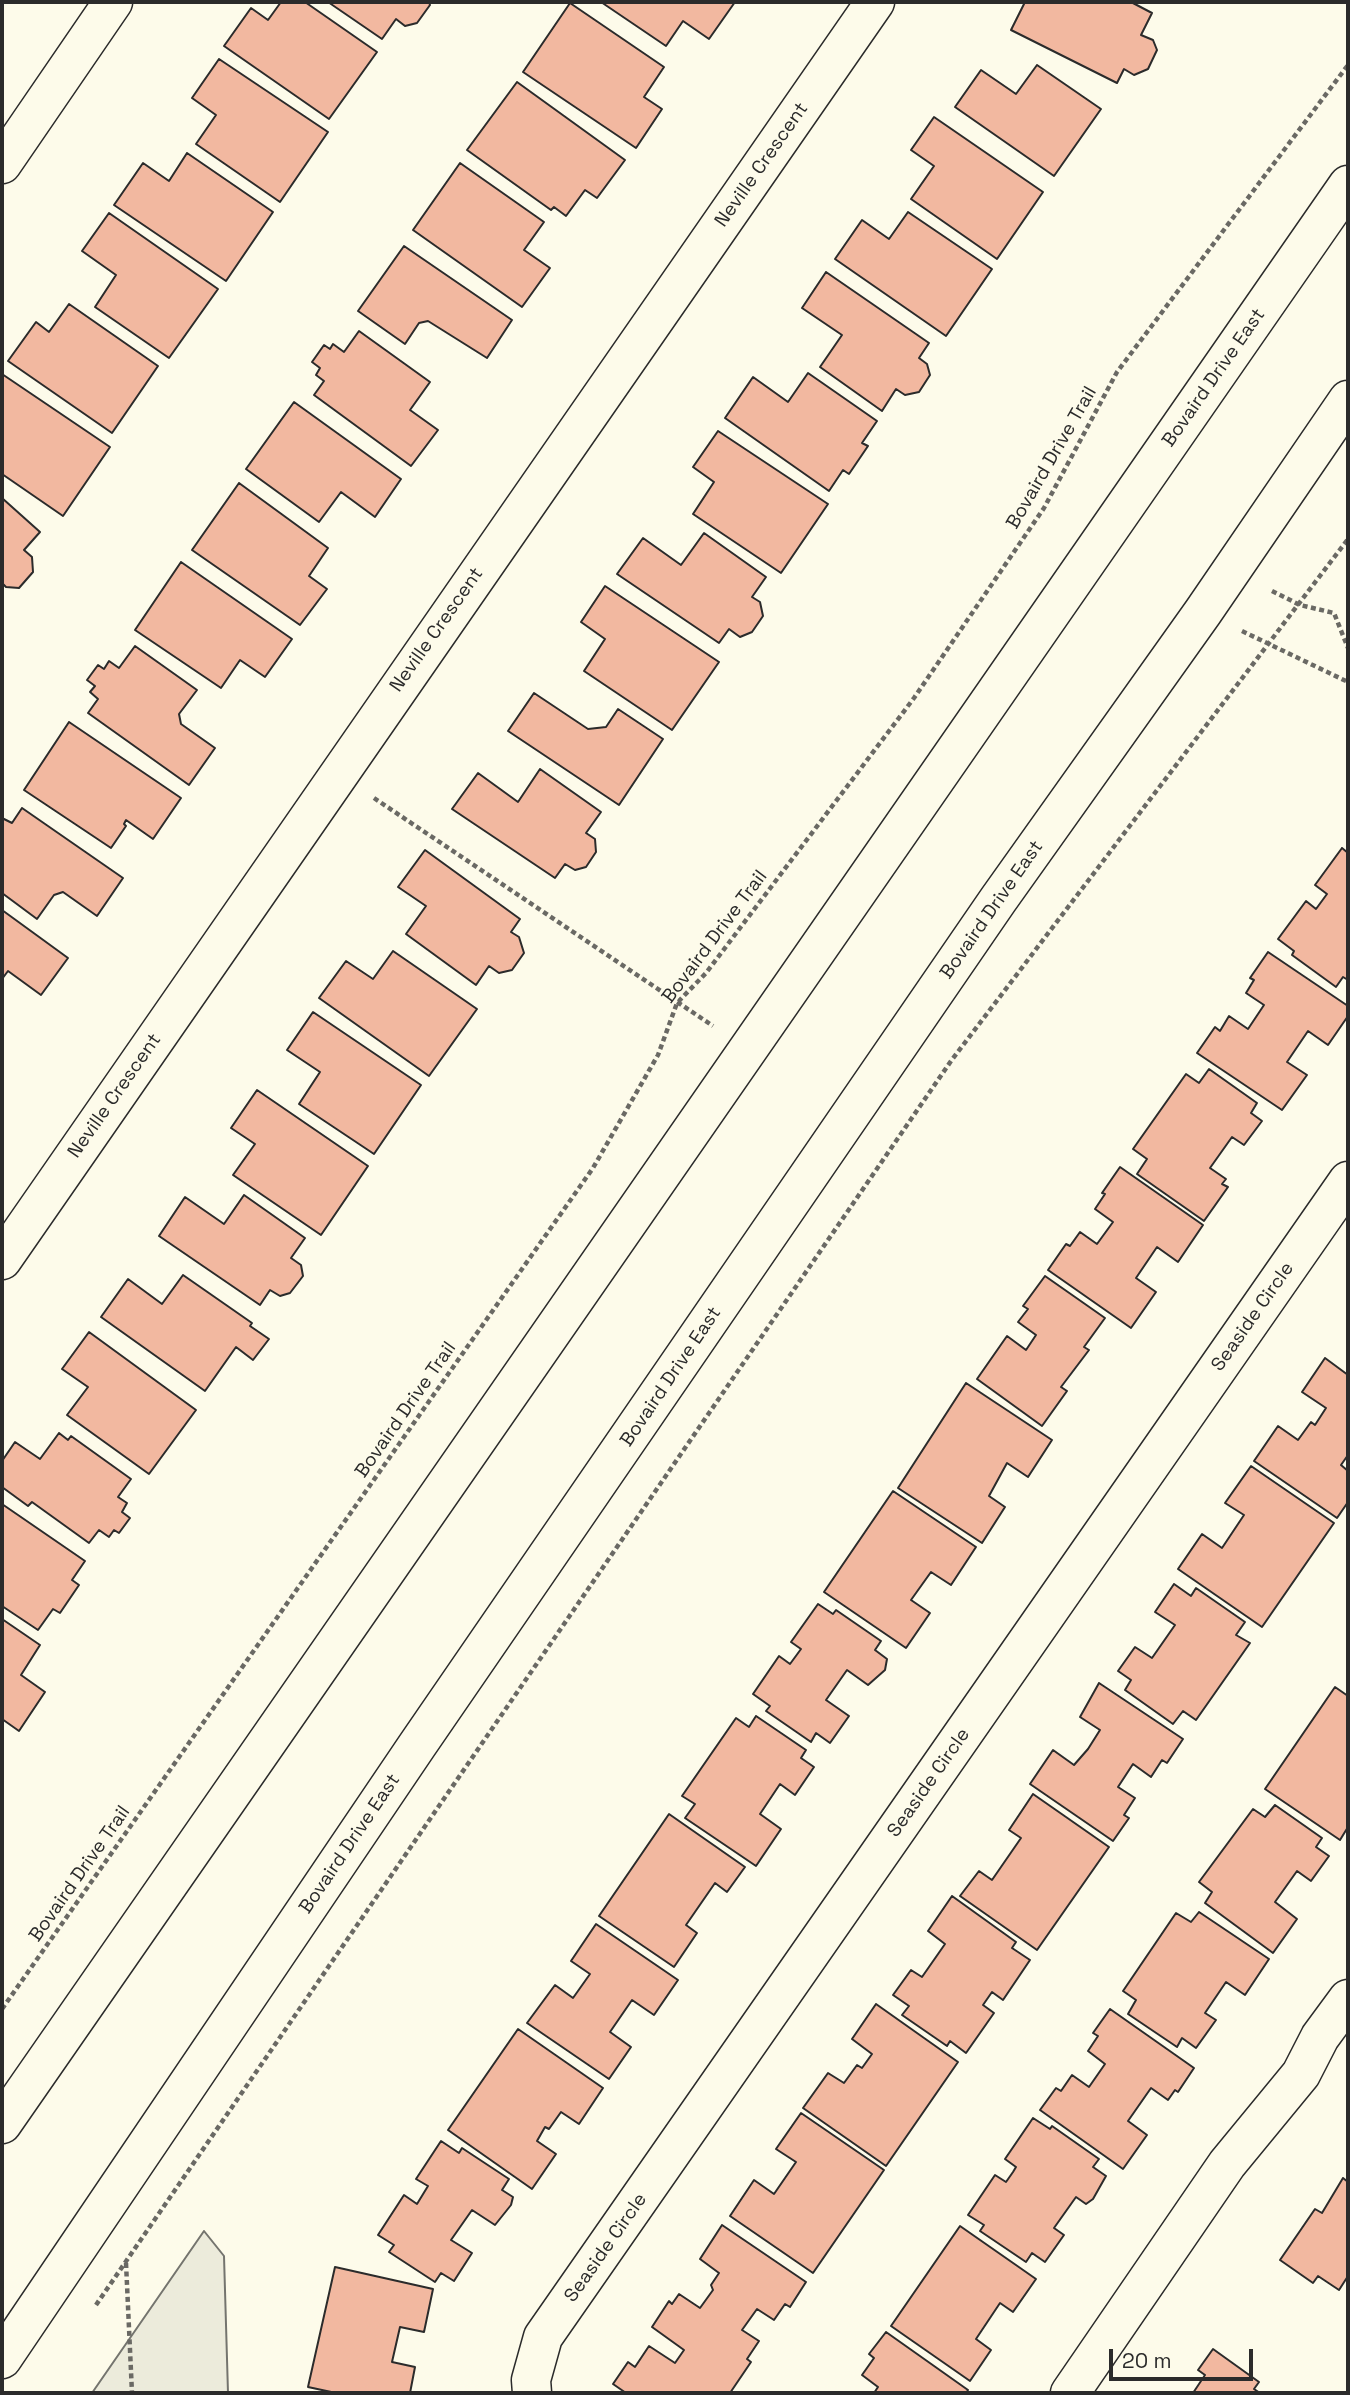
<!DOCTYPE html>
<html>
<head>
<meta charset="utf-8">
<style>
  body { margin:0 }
  #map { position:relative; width:1350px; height:2395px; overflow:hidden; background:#fdfbea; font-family:"Space Grotesk",sans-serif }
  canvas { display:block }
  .frame { position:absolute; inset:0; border:4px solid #2b2b2b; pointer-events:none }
  .scale { position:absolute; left:1109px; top:2349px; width:144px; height:32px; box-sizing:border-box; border:4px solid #2b2b2b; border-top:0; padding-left:9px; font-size:21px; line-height:24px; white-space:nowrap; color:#2b2b2b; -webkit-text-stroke:5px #fdfbea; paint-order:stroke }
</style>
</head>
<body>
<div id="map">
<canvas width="1350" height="2395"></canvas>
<div class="frame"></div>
<div class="scale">20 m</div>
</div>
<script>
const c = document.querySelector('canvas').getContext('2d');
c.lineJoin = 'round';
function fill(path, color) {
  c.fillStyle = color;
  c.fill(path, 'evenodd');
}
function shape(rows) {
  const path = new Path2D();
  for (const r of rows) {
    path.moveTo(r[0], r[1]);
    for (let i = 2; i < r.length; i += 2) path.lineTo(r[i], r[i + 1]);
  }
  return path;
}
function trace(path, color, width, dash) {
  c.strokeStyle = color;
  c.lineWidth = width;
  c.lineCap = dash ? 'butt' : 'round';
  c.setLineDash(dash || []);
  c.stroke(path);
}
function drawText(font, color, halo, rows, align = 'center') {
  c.font = font + ' "Space Grotesk",sans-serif';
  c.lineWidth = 5;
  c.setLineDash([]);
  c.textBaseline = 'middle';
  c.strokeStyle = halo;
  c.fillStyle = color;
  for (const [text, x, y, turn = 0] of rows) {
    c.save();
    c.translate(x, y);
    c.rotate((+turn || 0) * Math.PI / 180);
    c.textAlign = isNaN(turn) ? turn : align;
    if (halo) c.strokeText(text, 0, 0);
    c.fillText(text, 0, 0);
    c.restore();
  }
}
const green = shape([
  [204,2231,224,2256,228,2393,92,2393,204,2231]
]);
fill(green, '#ecebdb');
trace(green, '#74746e', 2);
const building = shape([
  [281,2,305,2,377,52,329,119,224,46,251,8,268,20,281,2],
  [328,2,429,2,430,5,417,23,405,26,396,19,382,39,328,2],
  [601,2,735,2,709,39,683,21,666,46,601,2],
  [1025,2,1131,2,1152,13,1141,35,1153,40,1157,50,1148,69,1134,75,1124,69,1117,83,1011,30,1025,2],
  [570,3,664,67,644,97,662,109,636,148,523,72,570,3],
  [219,59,328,132,280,202,196,144,216,115,192,98,219,59],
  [1037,65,1101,109,1054,176,955,107,981,70,1016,94,1037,65],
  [517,82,625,160,597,198,585,190,566,216,554,207,551,210,467,150,517,82],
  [934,117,1043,192,997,259,911,199,934,166,911,150,934,117],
  [187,153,273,212,226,281,114,205,143,163,169,181,187,153],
  [460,163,544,222,524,250,550,268,522,307,413,230,460,163],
  [908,212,992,269,946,336,835,259,862,220,889,239,908,212],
  [109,213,218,289,169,358,95,307,116,275,82,251,109,213],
  [404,246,512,320,487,358,428,321,419,323,405,344,358,311,404,246],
  [826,272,929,343,919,358,927,364,930,375,919,392,905,395,896,389,882,411,820,367,842,335,802,308,826,272],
  [69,304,158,366,112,433,8,361,36,322,49,332,69,304],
  [359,331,430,382,410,410,438,430,411,466,314,395,324,381,316,375,320,368,312,362,324,345,330,349,333,344,344,352,359,331],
  [808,373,877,421,862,443,868,446,849,474,843,470,829,491,725,418,753,377,788,402,808,373],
  [2,374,110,447,63,516,2,474,2,374],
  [294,402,401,479,375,517,341,492,319,522,246,469,294,402],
  [718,431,828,504,781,573,693,514,714,482,693,467,718,431],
  [239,483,328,548,309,576,327,589,300,625,192,550,239,483],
  [2,498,40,532,24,550,32,557,33,572,19,588,6,587,2,583,2,498],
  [704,533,766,577,752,597,760,602,763,616,752,632,740,637,729,629,719,643,617,574,643,538,681,565,704,533],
  [181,562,292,639,265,677,240,660,221,688,135,630,181,562],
  [605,586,719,662,672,730,584,671,605,639,581,622,605,586],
  [135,646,197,690,179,714,181,724,215,748,189,785,88,713,98,699,90,692,95,686,87,680,98,665,104,669,109,661,119,668,135,646],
  [534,693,588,729,606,727,618,709,663,739,619,805,508,731,534,693],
  [69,722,181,798,153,839,126,820,124,824,126,826,111,848,24,790,69,722],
  [540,769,601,812,586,833,595,839,596,852,586,867,575,870,565,864,555,878,452,809,478,773,518,802,540,769],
  [22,808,123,878,97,916,63,892,54,895,37,919,2,893,2,818,12,823,22,808],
  [1342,848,1348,853,1348,980,1343,977,1336,987,1292,955,1294,951,1278,939,1306,901,1316,909,1327,894,1315,885,1342,848],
  [425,850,520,919,511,932,519,937,524,953,512,970,499,973,489,966,476,985,406,934,426,906,398,887,425,850],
  [2,910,68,958,41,995,8,971,2,979,2,910],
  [393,951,477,1009,429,1076,319,998,346,961,373,979,393,951],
  [1268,952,1348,1006,1348,1016,1328,1045,1308,1031,1287,1062,1307,1075,1282,1110,1197,1053,1215,1027,1220,1031,1229,1016,1248,1029,1264,1005,1246,993,1254,980,1250,978,1268,952],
  [313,1012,421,1085,374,1154,299,1104,320,1072,287,1050,313,1012],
  [1209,1069,1257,1103,1251,1113,1262,1121,1244,1145,1232,1137,1210,1168,1226,1179,1222,1184,1228,1187,1204,1221,1137,1174,1147,1159,1133,1149,1186,1074,1199,1083,1209,1069],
  [257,1090,368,1166,321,1235,233,1175,255,1144,231,1128,257,1090],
  [1120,1167,1203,1225,1178,1262,1157,1247,1136,1278,1156,1292,1131,1328,1048,1270,1066,1244,1070,1246,1080,1232,1097,1244,1113,1222,1095,1209,1105,1194,1102,1193,1120,1167],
  [244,1195,305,1238,291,1258,301,1265,303,1276,290,1293,280,1296,270,1290,260,1305,159,1236,185,1197,224,1224,244,1195],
  [183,1275,252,1323,250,1326,269,1339,253,1360,236,1347,205,1391,101,1317,128,1279,162,1304,183,1275],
  [1045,1276,1105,1318,1084,1347,1089,1350,1061,1387,1067,1391,1042,1426,977,1379,1007,1336,1026,1350,1036,1335,1018,1322,1028,1309,1023,1306,1045,1276],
  [89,1332,196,1410,149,1474,67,1415,88,1387,62,1369,89,1332],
  [1325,1358,1348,1375,1348,1455,1341,1465,1348,1471,1348,1502,1337,1518,1254,1461,1278,1426,1298,1440,1311,1422,1315,1425,1326,1408,1302,1392,1325,1358],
  [966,1383,1052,1440,1028,1477,1007,1463,989,1496,1005,1507,982,1543,898,1488,966,1383],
  [59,1433,68,1440,71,1436,131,1479,118,1497,127,1503,122,1512,130,1518,119,1533,114,1530,109,1537,99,1530,89,1543,32,1502,28,1506,2,1487,2,1461,15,1442,40,1459,59,1433],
  [1251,1466,1334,1523,1262,1627,1178,1569,1202,1534,1222,1548,1244,1515,1225,1503,1251,1466],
  [893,1491,976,1547,951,1585,931,1572,911,1600,930,1613,906,1648,824,1592,893,1491],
  [2,1504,85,1561,72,1580,79,1585,60,1613,53,1609,38,1630,2,1606,2,1504],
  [1174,1584,1191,1596,1196,1588,1245,1622,1236,1635,1250,1643,1196,1720,1183,1711,1173,1724,1125,1690,1131,1680,1118,1671,1135,1647,1152,1658,1175,1625,1155,1612,1174,1584],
  [818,1604,833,1614,836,1610,881,1641,875,1650,887,1659,885,1670,868,1685,847,1670,826,1700,849,1716,830,1743,816,1733,811,1742,766,1711,770,1706,753,1694,779,1656,790,1664,801,1649,791,1642,818,1604],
  [2,1619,40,1645,21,1675,45,1692,19,1731,2,1719,2,1619],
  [1099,1683,1183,1739,1167,1763,1162,1760,1151,1777,1133,1764,1118,1787,1135,1798,1124,1815,1129,1818,1113,1841,1030,1784,1053,1750,1074,1765,1088,1749,1100,1730,1080,1717,1099,1683],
  [1335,1687,1348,1696,1348,1827,1340,1840,1265,1789,1335,1687],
  [756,1716,806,1750,801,1758,814,1767,795,1795,780,1784,760,1814,781,1829,756,1866,685,1818,695,1804,682,1796,736,1718,749,1727,756,1716],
  [1033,1794,1109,1847,1037,1950,960,1896,979,1871,992,1880,1021,1838,1009,1830,1033,1794],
  [1275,1805,1322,1838,1316,1847,1329,1856,1311,1881,1297,1871,1275,1902,1297,1919,1273,1953,1205,1903,1212,1892,1199,1882,1253,1809,1265,1817,1275,1805],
  [669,1814,745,1867,727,1892,715,1883,686,1925,697,1933,674,1967,599,1916,669,1814],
  [952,1896,1016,1942,1012,1948,1030,1960,1003,2000,992,1992,983,2005,994,2013,966,2053,950,2041,947,2046,902,2015,909,2006,893,1995,911,1970,922,1977,945,1944,928,1931,952,1896],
  [1199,1912,1269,1959,1245,1995,1226,1982,1205,2013,1216,2020,1196,2048,1182,2038,1177,2047,1128,2014,1136,2000,1123,1991,1176,1913,1191,1922,1199,1912],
  [596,1924,678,1980,654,2015,632,2000,610,2032,631,2047,609,2079,527,2023,555,1985,573,1998,590,1974,571,1961,596,1924],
  [876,2004,958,2062,886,2166,803,2108,828,2073,844,2083,857,2065,862,2068,872,2054,852,2039,876,2004],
  [1110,2009,1194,2068,1178,2092,1175,2090,1168,2100,1151,2088,1128,2121,1147,2135,1123,2169,1040,2110,1056,2088,1061,2091,1072,2075,1089,2087,1105,2064,1088,2051,1098,2036,1093,2033,1110,2009],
  [518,2029,603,2088,579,2124,561,2112,549,2129,545,2127,537,2141,556,2154,532,2189,448,2130,518,2029],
  [801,2113,884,2170,813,2273,730,2216,754,2180,774,2194,796,2162,776,2149,801,2113],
  [1033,2118,1050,2129,1052,2126,1099,2159,1093,2167,1106,2176,1093,2199,1086,2204,1076,2197,1054,2228,1064,2235,1045,2262,1032,2253,1026,2262,980,2231,984,2225,968,2215,995,2175,1006,2182,1013,2172,1016,2167,1005,2159,1033,2118],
  [441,2141,459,2153,462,2148,509,2179,502,2190,513,2197,511,2205,495,2225,472,2210,451,2240,472,2253,454,2281,441,2273,435,2282,389,2252,394,2245,378,2235,404,2195,417,2204,428,2186,416,2179,441,2141],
  [1343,2178,1348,2182,1348,2276,1339,2290,1318,2276,1313,2283,1280,2260,1315,2209,1322,2213,1343,2178],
  [722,2225,806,2282,790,2307,785,2304,774,2320,757,2309,742,2330,759,2341,747,2359,751,2362,730,2393,626,2393,613,2384,628,2362,635,2367,649,2346,675,2363,684,2350,652,2327,669,2301,672,2304,679,2294,700,2308,713,2290,711,2285,719,2273,700,2259,722,2225],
  [960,2226,1036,2279,1013,2312,1000,2303,976,2339,991,2350,970,2381,891,2326,960,2226],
  [335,2267,433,2289,424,2332,400,2327,392,2362,415,2367,410,2393,336,2393,308,2387,335,2267],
  [886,2332,968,2390,966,2393,874,2393,878,2387,862,2375,874,2358,869,2354,886,2332],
  [1213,2349,1259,2382,1254,2389,1260,2393,1193,2393,1205,2375,1198,2370,1213,2349]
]);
fill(building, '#f2b8a0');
trace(building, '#2b2b2b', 2);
const street = shape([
  [2,164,113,2],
  [2,1260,875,2],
  [532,2393,531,2380,543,2337,1348,1181],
  [1070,2393,1227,2164,1301,2074,1320,2037,1348,1999]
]);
const secondary = shape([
  [2,2124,1348,185],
  [2,2359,418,1744,998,900,1203,612,1348,400]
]);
trace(street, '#2b2b2b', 41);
trace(secondary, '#2b2b2b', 41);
trace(shape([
  [1272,591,1300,605,1334,613,1348,648],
  [1242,631,1348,682],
  [374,798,713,1026],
  [2,2009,593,1168,658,1055,677,1003,706,973,914,698,1044,508,1117,372,1348,65],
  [126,2263,132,2393],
  [96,2305,951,1061,1348,539]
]), '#6a6964', 4.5, [5, 3.5]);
trace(street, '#fdfbea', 38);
trace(secondary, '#fdfbea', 38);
drawText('19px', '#2b2b2b', '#fdfbea', [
  ["Neville Crescent",762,165,-55],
  ["Bovaird Drive East",1214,378,-55],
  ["Bovaird Drive Trail",1052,458,-60],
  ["Neville Crescent",437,630,-55],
  ["Bovaird Drive East",992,910,-55],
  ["Bovaird Drive Trail",715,937,-53],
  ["Neville Crescent",115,1096,-55],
  ["Seaside Circle",1253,1317,-55],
  ["Bovaird Drive East",671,1377,-56],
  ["Bovaird Drive Trail",406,1410,-55],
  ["Seaside Circle",929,1783,-55],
  ["Bovaird Drive East",350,1844,-56],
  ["Bovaird Drive Trail",80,1874,-55],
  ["Seaside Circle",606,2248,-55]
]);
</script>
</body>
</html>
